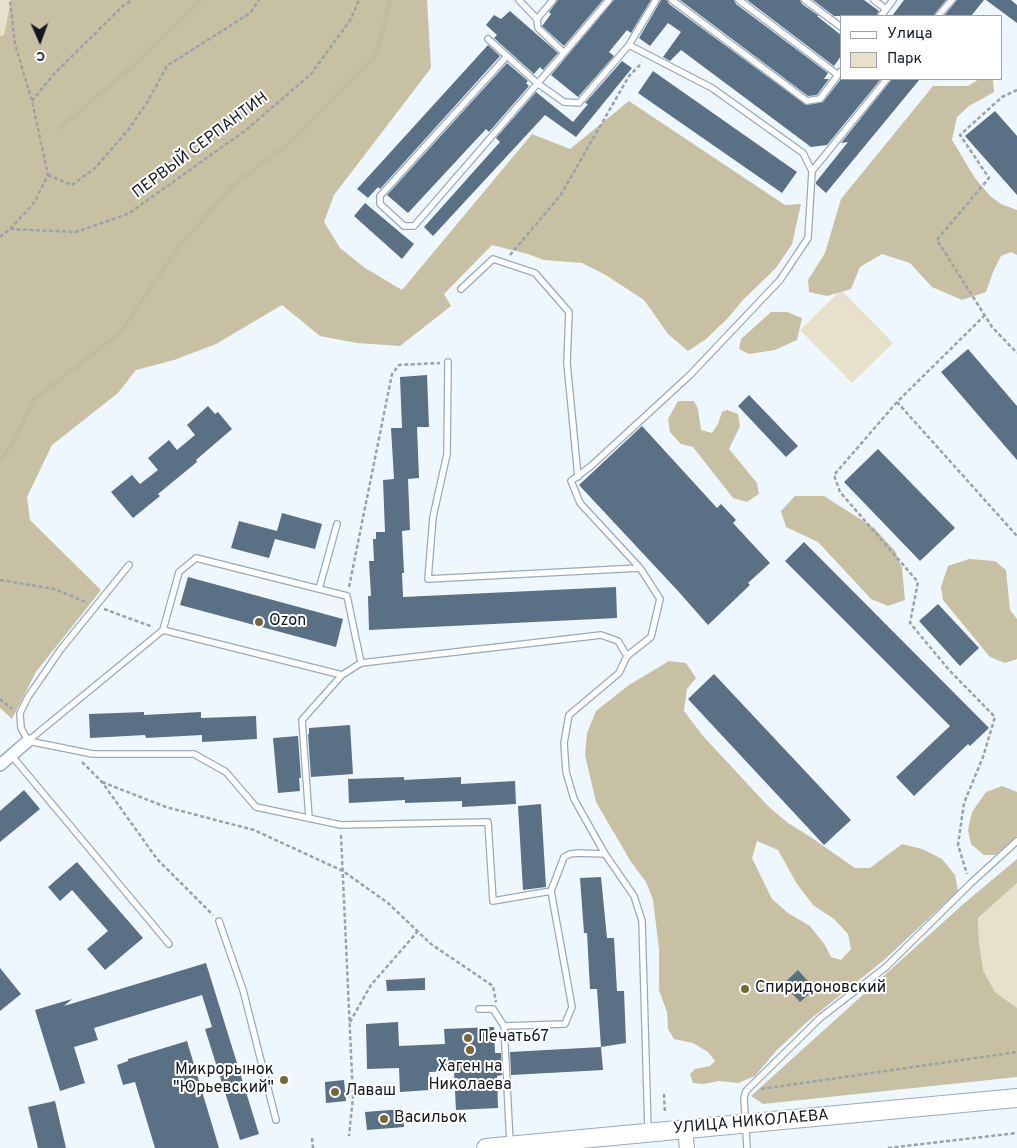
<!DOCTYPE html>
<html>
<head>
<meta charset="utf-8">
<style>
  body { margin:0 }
  #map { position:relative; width:1017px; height:1148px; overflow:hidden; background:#eef7fe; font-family:Overpass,sans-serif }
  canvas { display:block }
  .legend { position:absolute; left:840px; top:15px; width:162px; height:65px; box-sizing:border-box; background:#fff; border:1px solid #a0a3a6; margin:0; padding:6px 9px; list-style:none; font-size:15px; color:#121920 }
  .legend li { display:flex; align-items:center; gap:10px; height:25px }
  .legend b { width:25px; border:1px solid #a0a3a6 }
  .north { position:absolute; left:15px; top:15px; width:50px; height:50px; -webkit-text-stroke:4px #fff; paint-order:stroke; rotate:178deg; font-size:14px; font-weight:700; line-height:20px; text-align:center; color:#121920 }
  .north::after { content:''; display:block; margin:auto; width:18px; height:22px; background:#121920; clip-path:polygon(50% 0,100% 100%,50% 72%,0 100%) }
</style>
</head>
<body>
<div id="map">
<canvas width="1017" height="1148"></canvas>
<ul class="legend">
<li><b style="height:6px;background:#fff"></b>Улица</li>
<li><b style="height:14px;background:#e7e1cc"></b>Парк</li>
</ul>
<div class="north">С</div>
</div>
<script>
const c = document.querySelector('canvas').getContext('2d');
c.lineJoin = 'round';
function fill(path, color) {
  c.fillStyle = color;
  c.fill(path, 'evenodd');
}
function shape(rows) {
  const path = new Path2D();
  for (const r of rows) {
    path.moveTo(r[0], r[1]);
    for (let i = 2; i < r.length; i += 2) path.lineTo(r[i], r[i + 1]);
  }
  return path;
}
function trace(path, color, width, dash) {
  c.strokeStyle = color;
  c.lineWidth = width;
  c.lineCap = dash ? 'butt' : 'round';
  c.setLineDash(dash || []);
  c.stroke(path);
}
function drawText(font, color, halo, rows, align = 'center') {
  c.font = font + ' Overpass,sans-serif';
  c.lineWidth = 4;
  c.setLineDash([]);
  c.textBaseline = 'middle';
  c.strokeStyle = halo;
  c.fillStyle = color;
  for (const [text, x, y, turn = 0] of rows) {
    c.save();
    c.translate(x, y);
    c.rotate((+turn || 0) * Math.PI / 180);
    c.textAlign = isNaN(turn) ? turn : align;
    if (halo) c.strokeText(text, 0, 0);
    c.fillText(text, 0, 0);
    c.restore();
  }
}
fill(shape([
  [0,0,11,0,4,35,0,36],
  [841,290,893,343,852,383,800,330],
  [1017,883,1017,1008,995,992,983,970,979,942,978,918]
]), '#e7e1cc');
fill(shape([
  [11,0,427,0,431,68,334,195,324,222,340,248,365,268,402,290,532,134,570,149,629,101,785,205,801,204,792,244,776,268,743,300,727,319,706,339,688,351,668,334,644,300,604,274,582,263,544,260,528,254,492,245,444,294,451,306,400,346,357,343,320,336,282,305,216,344,174,360,136,370,118,393,52,445,27,497,30,520,101,590,36,672,12,719,0,708,0,36,4,35],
  [979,79,993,80,994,92,969,106,957,117,952,140,975,178,990,196,1001,204,1017,210,1017,255,1011,252,1001,256,993,272,986,292,962,300,932,287,910,263,882,254,860,267,851,289,827,296,809,292,808,280,825,253,841,199,933,86,968,86],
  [771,312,787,312,802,318,797,340,775,350,749,354,739,349,741,339],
  [678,401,694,401,698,409,701,430,712,433,718,424,722,412,727,410,738,414,740,426,729,449,757,483,759,494,747,502,733,498,693,447,681,444,670,432,668,419],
  [795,496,824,496,874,528,895,551,902,568,905,600,888,606,871,599,818,542,786,527,781,511],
  [969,559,995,561,1006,570,1010,610,1017,619,1017,659,1005,663,990,657,943,600,941,587,948,566],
  [669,661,686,663,696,678,687,689,684,711,703,736,769,807,788,823,809,836,855,868,870,868,902,844,922,849,942,859,955,875,958,891,883,961,808,1021,776,1051,755,1076,738,1083,719,1081,704,1084,693,1083,690,1074,695,1069,710,1066,715,1061,708,1052,693,1043,674,1039,668,1029,667,1012,659,990,659,949,653,900,646,882,631,862,596,802,585,755,587,733,596,711,629,685],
  [757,841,778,850,797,884,813,905,834,919,848,934,851,949,841,960,831,957,825,945,810,926,788,913,772,899,752,858],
  [1002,786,1017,792,1017,836,996,855,984,855,971,844,968,830,972,812,986,792],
  [1017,859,1017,883,978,918,979,942,983,970,995,992,1017,1008,1017,1077,763,1104,751,1096,961,906]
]), '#c8c0a3');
trace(shape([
  [60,128,127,71,202,0],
  [0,460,15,440,33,400,120,333,177,249,231,187,292,141,377,53,390,0]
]), '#c3bb9d', 4);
fill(shape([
  [558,0,603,0,564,46,542,26,551,14,549,12],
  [614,0,651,0,631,33,627,30,609,52,614,56,578,97,551,75],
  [661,0,667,0,669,4,806,105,823,102,841,79,881,79,827,145,811,147,681,50,670,61,663,57,681,32,668,23,650,46,639,38],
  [680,0,734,0,736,4,828,73,824,79,829,79,817,95,808,96],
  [747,0,800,0,802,4,819,16,817,16,841,35,841,56,834,66],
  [813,0,864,0,879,11,876,16,834,16],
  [904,0,946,0,933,16,892,16],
  [957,0,984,0,971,16,944,16],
  [986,0,1011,0,1017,5,1017,23],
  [510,11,558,53,543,70,540,67,534,74,494,38,497,35,486,25,494,15,501,19],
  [488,45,500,56,380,189,378,187,368,198,357,189],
  [622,61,632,68,576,137,545,115,433,236,424,227,500,142,496,138,536,92,573,122,588,104,585,103],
  [507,63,528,81,526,83,529,86,489,132,486,129,408,213,387,195],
  [653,71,797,172,782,193,638,93],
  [892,79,920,79,826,193,816,184,816,182,848,142,841,143],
  [995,111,1017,136,1017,195,965,136],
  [365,203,414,244,402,259,354,216],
  [968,349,1017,406,1017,460,941,372],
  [427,375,429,427,417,427,419,478,408,479,410,530,402,531,404,573,402,573,403,597,616,587,617,618,369,630,368,596,371,596,369,561,374,561,373,539,376,539,376,532,385,532,383,480,394,479,391,428,402,428,400,377],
  [749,395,798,446,786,457,738,406],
  [208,406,215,414,218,412,232,429,196,460,197,462,158,494,160,496,133,518,111,492,132,475,140,484,158,470,148,458,169,440,177,450,195,435,187,425],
  [642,426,717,508,721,504,736,520,733,523,770,563,748,583,750,585,708,625,678,591,579,485],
  [878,449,955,528,920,561,844,482],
  [282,513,322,524,315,549,275,539,269,558,231,548,239,521,277,531],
  [804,542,989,728,970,746,968,744,914,796,896,777,950,726,785,561],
  [188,577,343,619,336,647,180,605],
  [938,604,979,648,960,666,919,621],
  [714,674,851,820,824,845,688,699],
  [144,712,144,715,201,712,201,718,256,716,257,739,202,742,202,735,146,738,145,735,90,738,89,714],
  [350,725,353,774,311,777,308,734,309,734,309,728],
  [298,736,301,778,299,778,300,791,278,793,273,738],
  [404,777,404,780,461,777,461,784,515,781,516,804,462,807,462,801,405,803,405,800,349,803,348,779],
  [24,790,40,809,0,842,0,811],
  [541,804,546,887,523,890,518,806],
  [77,862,143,938,105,970,87,949,108,931,72,890,60,901,48,887],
  [601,877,607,938,614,938,617,991,624,991,626,1043,601,1047,597,989,590,989,587,933,584,933,580,878],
  [206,963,259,1134,240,1140,205,1029,212,1027,202,995,94,1028,98,1040,74,1047,85,1083,60,1091,35,1010,72,999,64,1006],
  [0,968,21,994,0,1011],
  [798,970,815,989,800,1002,783,984],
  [425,978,425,990,387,991,386,980],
  [398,1022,399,1046,445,1044,444,1029,494,1027,495,1053,501,1053,502,1075,497,1076,498,1108,456,1110,454,1071,429,1072,430,1090,400,1092,399,1068,367,1069,366,1024],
  [187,1041,219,1148,155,1148,135,1082,123,1085,117,1065,128,1061,128,1059],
  [601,1047,603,1070,511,1075,510,1052],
  [344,1080,346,1101,326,1103,325,1082],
  [55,1101,66,1148,38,1148,28,1107],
  [403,1109,404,1127,367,1130,365,1112]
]), '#5a7084');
const service = shape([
  [519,0,537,19],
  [672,0,807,101,820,99,841,71],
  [739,0,838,75],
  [805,0,841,27],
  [874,0,886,9],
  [881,16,893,0],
  [938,16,952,0],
  [488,39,507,56,380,196,380,204,404,226,414,226,564,53,538,28,537,19,553,0],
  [629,45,712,88,803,153,812,171,887,79],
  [564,53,609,0],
  [507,56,537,83,564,102,579,103,629,45,656,0],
  [461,289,493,259,535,273,569,312,567,363,578,477],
  [448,362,447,454,433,517,428,579,640,568],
  [319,589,337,524],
  [163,630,179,572,196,558,347,596,361,663],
  [28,741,93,754,194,754,226,772,256,807,341,825,488,822,493,901,551,891,564,857,570,854,578,853,605,854],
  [28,741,163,630,342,675,361,663,601,635,618,641,627,656],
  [28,741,21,728,20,713,28,697,61,649,129,565],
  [12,756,169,944],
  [309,818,302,720,342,675],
  [219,921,243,990,276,1120],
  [479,1009,493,1009,504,1026],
  [648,1130,642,921,634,896,605,854,574,799,566,772,564,743,569,715,619,673,627,656,651,637,660,599,640,568,580,503,571,481,591,466,690,375,780,280,808,238,812,171],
  [510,1143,504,1026,565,1024,572,1007,551,891],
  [747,1148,744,1098,746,1091,820,1018,886,967,971,883,1017,841]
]);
const minor = shape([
  [0,765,28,741]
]);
const tertiary = shape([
  [685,1130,687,1148]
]);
const primary = shape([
  [486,1148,1017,1098]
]);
trace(service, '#97aabc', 8);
trace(minor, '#97aabc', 14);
trace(tertiary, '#97aabc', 16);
trace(primary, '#97aabc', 20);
trace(shape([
  [1017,90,1002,97,960,135,989,178,937,240,992,327,1017,353],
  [32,101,54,74,123,6,132,0],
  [48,175,72,185,95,168,129,129,148,101,167,66,250,13,259,0],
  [10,229,76,232,128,214,246,130,311,74,351,19,359,0],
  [0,237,10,229,34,203,48,175,32,101,15,44,10,0],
  [510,255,560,196,629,76,642,63],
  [985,315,897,402,1017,536],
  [897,402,834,475,840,492,918,582,910,623,950,671,995,717,983,757,964,803,958,845,967,874],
  [0,580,54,589,88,603],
  [349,587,392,374,399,365,440,363],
  [104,609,153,627],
  [0,699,12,709],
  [82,762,102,782,157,859,213,915],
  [102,782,166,807,254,830,343,871,388,903,431,944,493,986,496,1002],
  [341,835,353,1097,349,1136],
  [350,1022,371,985,418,931],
  [761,1089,1017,1052],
  [664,1094,665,1113],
  [312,1138,313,1148],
  [888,1148,1017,1133]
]), '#9aa2a9', 2.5, [4, 2.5]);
trace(service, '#fff', 5.5);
trace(minor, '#fff', 11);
trace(tertiary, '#fff', 14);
trace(primary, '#fff', 18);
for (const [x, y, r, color] of [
  [259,622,5,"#766835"],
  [745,989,5,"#766835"],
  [468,1038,5,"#766835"],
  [470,1050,5,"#766835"],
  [284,1080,5,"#766835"],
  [335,1092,5,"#766835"],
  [384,1119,5,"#766835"]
]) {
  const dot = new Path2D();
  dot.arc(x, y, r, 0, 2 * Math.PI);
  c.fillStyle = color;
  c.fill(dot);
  trace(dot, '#fff', 2);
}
drawText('16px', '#121920', '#fff', [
  ["ПЕРВЫЙ СЕРПАНТИН",201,146,-37],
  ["УЛИЦА НИКОЛАЕВА",751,1123,-5]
]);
drawText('16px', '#121920', '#fff', [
  ["Ozon",269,622],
  ["Спиридоновский",755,989],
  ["Печать67",478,1038],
  ["Хаген на",470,1068,"center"],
  ["Николаева",470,1086,"center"],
  ["Микрорынок",274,1071,"right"],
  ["\"Юрьевский\"",274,1089,"right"],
  ["Лаваш",345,1092],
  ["Васильок",394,1119]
], 'left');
</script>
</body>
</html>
